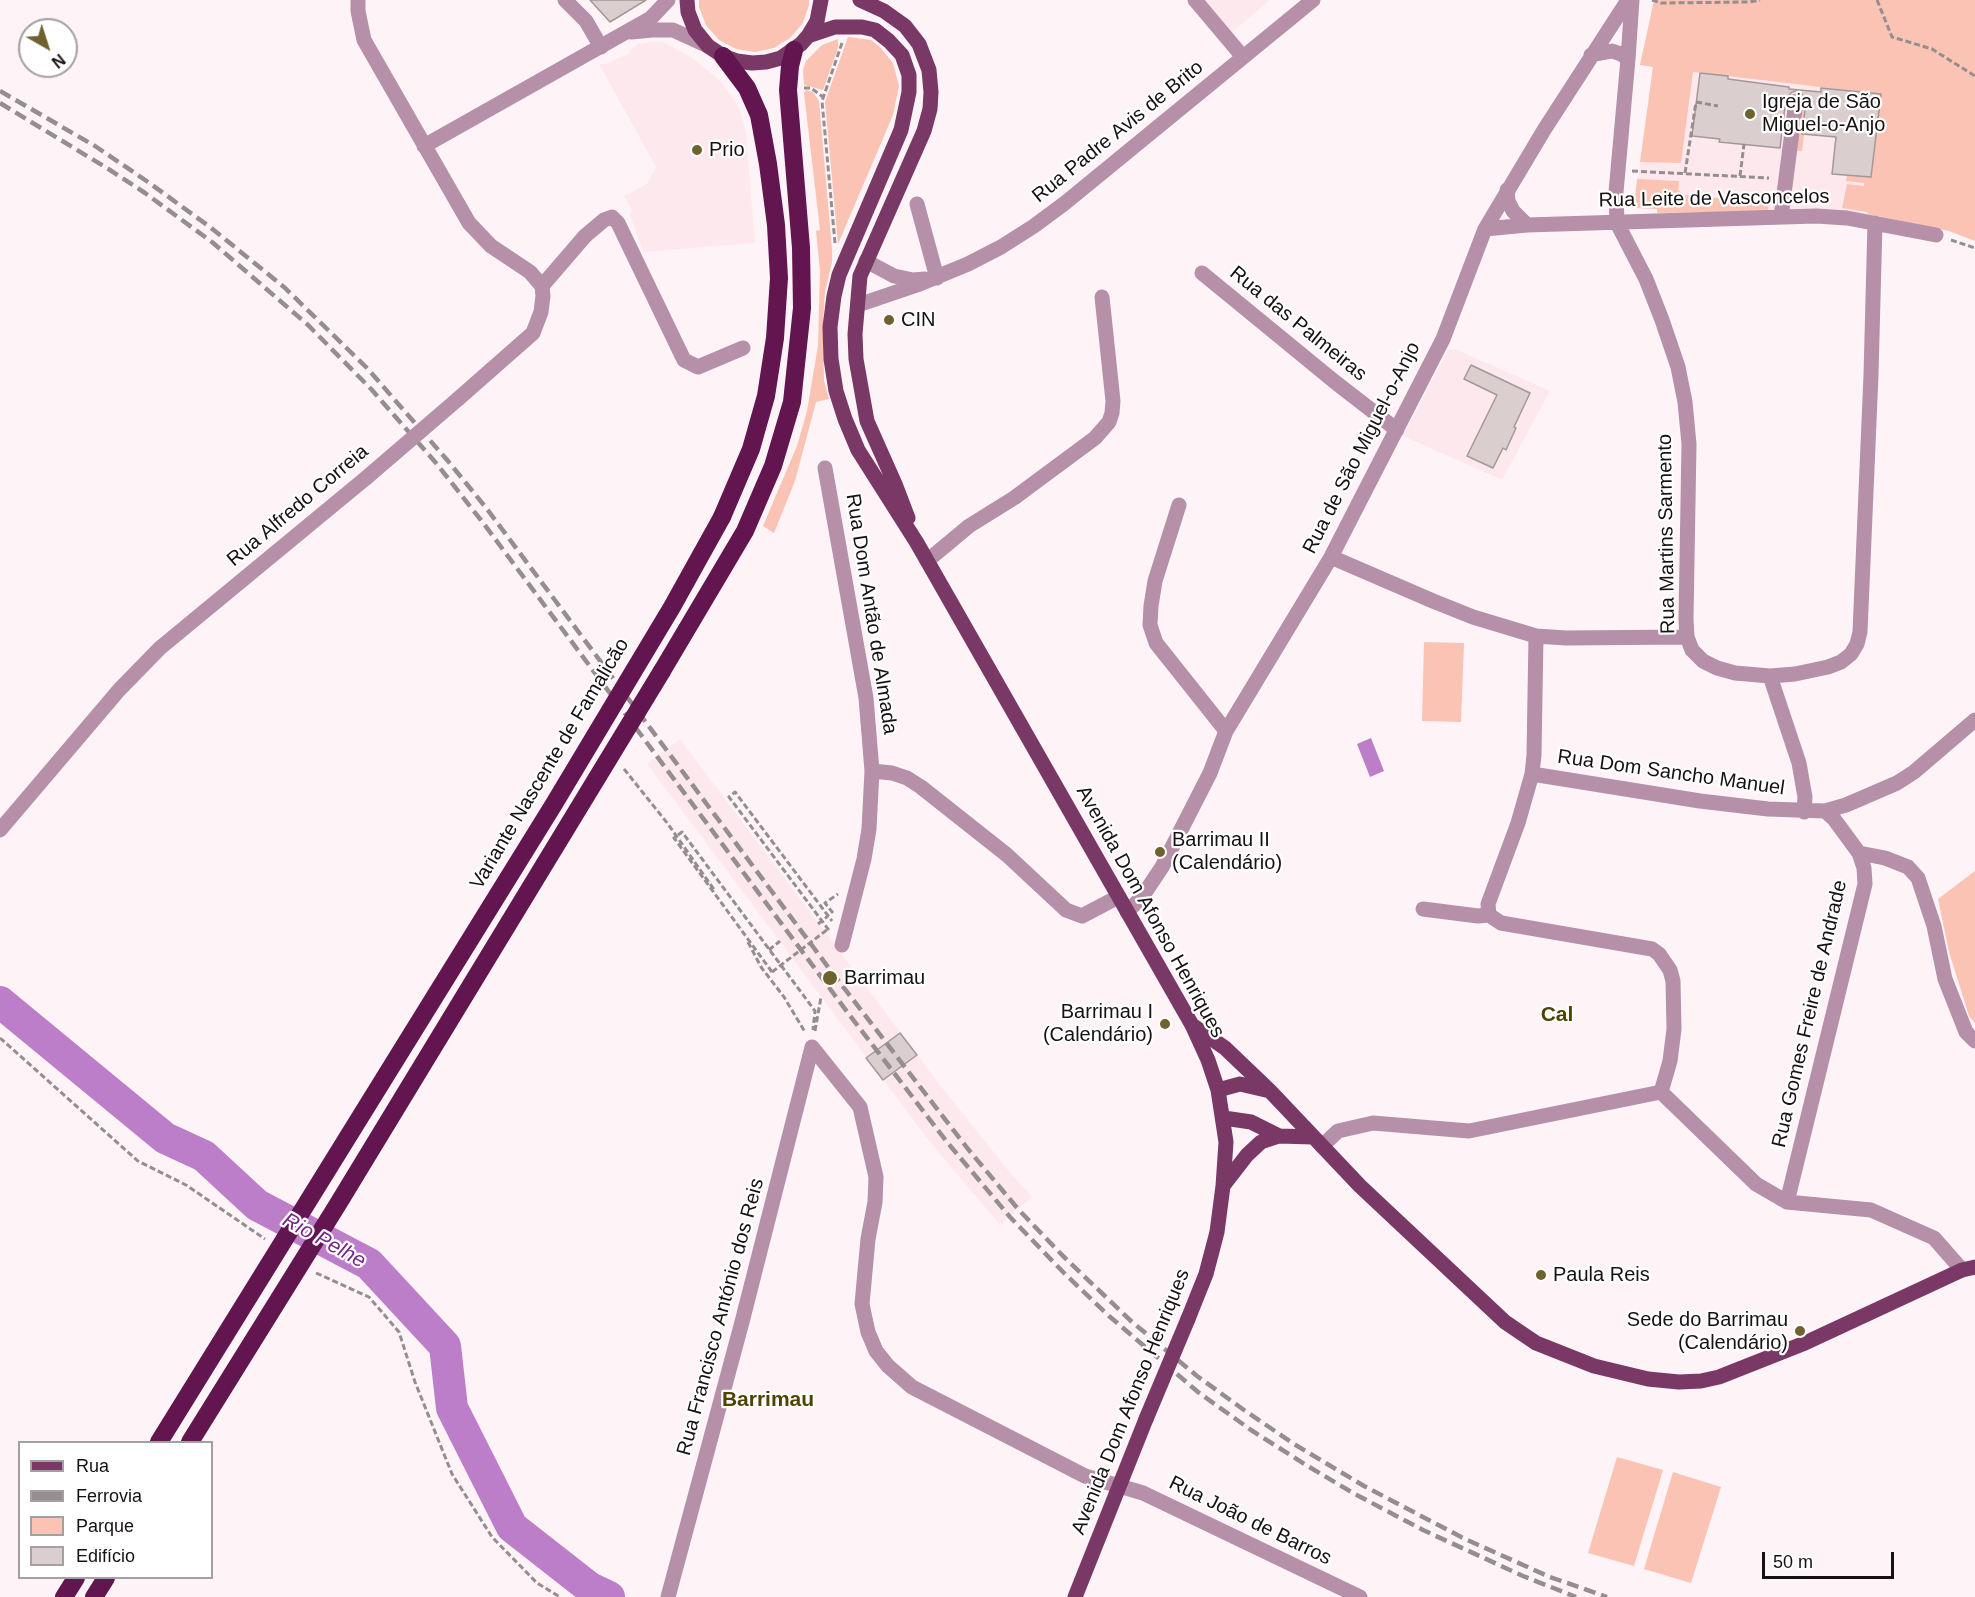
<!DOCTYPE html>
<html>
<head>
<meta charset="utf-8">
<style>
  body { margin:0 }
  #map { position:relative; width:1975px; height:1597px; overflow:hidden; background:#fef4f7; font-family:Arial,sans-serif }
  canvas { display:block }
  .legend { position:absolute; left:18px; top:1441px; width:195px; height:138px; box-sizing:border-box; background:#fff; border:2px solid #a2a0a1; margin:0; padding:8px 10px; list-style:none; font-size:18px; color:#161113 }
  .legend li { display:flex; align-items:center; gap:12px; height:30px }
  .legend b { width:30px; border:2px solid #a2a0a1 }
  .north { position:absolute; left:18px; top:18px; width:60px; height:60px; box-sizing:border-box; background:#fff; border:2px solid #a2a0a1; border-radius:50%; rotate:141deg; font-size:16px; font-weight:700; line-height:24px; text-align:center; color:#161113 }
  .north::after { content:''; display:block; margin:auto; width:21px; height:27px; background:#6f622f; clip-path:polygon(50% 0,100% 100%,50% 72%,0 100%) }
  .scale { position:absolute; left:1762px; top:1552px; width:132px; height:27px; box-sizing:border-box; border:3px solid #161113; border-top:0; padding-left:8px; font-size:18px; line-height:21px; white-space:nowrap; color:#161113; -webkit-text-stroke:4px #fff; paint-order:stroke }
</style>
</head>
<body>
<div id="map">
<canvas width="1975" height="1597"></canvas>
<ul class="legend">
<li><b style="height:8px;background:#7a3866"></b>Rua</li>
<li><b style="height:8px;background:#958d90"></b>Ferrovia</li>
<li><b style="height:16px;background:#fac3b3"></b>Parque</li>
<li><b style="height:16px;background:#dbcece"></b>Edifício</li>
</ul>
<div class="north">N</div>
<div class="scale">50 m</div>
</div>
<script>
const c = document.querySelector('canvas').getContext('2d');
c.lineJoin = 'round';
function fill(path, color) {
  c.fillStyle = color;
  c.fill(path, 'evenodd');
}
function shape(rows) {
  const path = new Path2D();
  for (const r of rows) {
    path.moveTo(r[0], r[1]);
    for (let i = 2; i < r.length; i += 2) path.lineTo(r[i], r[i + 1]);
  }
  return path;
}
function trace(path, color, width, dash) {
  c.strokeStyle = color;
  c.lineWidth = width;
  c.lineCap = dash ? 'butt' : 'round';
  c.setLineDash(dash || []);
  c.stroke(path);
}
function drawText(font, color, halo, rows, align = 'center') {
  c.font = font + ' Arial,sans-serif';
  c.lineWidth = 4.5;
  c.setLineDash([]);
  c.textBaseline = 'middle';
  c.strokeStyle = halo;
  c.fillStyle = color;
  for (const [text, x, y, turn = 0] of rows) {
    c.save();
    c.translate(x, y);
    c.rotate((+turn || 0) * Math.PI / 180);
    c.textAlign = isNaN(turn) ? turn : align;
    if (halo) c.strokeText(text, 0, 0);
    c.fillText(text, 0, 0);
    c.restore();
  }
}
fill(shape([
  [1189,0,1270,0,1231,33],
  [651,42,663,42,694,59,720,81,736,102,741,114,746,134,755,243,643,252,630,215,632,210,624,196,647,184,656,167,599,64,605,64,628,54,633,47,639,44],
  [1653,67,1883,94,1873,215,1839,211,1657,213,1657,209,1634,208],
  [1455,349,1550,391,1502,480,1403,436,1448,350],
  [680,739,940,1085,1008,1170,1032,1197,1000,1225,930,1142,647,764]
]), '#fde8ee');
fill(shape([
  [699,0,809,0,809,5,803,23,790,38,774,48,755,52,736,49,719,40,706,25,699,7],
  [1654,0,1975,0,1975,241,1949,231,1868,214,1867,212,1842,208,1847,184,1864,186,1864,183,1846,181,1847,175,1871,177,1880,94,1693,72,1681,163,1640,162,1653,67,1640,65],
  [848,37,871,40,880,47,893,63,899,86,893,115,838,244,825,102],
  [838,39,838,48,823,90,804,85,803,70,806,61,822,45],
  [806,90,813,92,819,101,832,249,832,262,825,292,823,322,824,381,829,399,816,402,795,481,774,533,763,526,797,446,807,411,818,346,820,271,816,231,820,230,804,93],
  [1803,92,1809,92,1802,151,1797,151],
  [1637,179,1679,181,1678,190,1685,195,1769,203,1768,211,1657,213,1657,209,1634,208],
  [1424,642,1464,643,1461,722,1422,721],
  [1975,871,1975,1023,1969,1016,1949,952,1938,899],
  [1617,1457,1663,1470,1634,1566,1588,1553],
  [1673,1472,1721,1487,1691,1583,1644,1569]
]), '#fac3b3');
fill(shape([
  [1371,738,1384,771,1370,777,1357,744]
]), '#bd7ec9');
trace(shape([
  [0,1002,165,1138,204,1156,257,1205,369,1264,445,1346,452,1408,512,1527,590,1588,609,1597]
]), '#bd7ec9', 32);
const building = shape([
  [590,0,646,0,610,22,590,0],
  [1700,73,1728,76,1728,79,1789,87,1789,89,1821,92,1821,88,1881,94,1871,177,1832,174,1836,137,1802,134,1806,102,1805,97,1798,91,1792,92,1786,99,1780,148,1719,142,1720,139,1692,136,1700,73],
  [1471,365,1530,393,1514,427,1516,428,1506,450,1503,448,1493,468,1467,456,1497,395,1464,379,1471,365],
  [900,1033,917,1055,883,1080,866,1058,900,1033]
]);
fill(building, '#dbcece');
trace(building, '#a39797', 1.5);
trace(shape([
  [1652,0,1661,3,1749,2,1760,0],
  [1877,0,1892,37,1932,49,1975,76],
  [804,88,811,88,823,97],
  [1632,171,1769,178],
  [1685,173,1696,102,1718,106],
  [1740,176,1744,144],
  [1951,240,1975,248],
  [835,243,822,101,842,43],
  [624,769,668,824,715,891],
  [833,913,825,903,838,894],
  [818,924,828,916],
  [829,928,828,929,729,797,735,792,832,921],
  [748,942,761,967,784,997,805,1032],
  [769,950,780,941],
  [772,972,674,838,682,832,815,1011,813,1030],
  [815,1031,821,997],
  [0,1038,138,1161,186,1185,265,1239],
  [316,1273,369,1297,399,1332,415,1382,452,1474,492,1537,537,1583,560,1597]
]), '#958d8f', 3, [6, 3]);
trace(shape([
  [358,0,358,11,364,40,469,223,491,246,530,272,542,286],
  [565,0,586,21,601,47],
  [1195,0,1243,57],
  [1632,0,1628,59,1616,192,1617,223,1646,279,1662,320,1678,367,1685,402,1689,444,1686,619,1687,637,1692,650,1703,661,1717,668,1735,673,1770,676,1795,674,1828,667,1841,662,1851,654,1857,644,1860,632,1871,375,1875,223],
  [631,32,652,30,673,30,708,46],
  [1591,55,1612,51,1621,54,1628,59],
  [424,146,651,18,668,0],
  [1507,190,1508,201,1513,211,1527,225],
  [917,204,937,278],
  [1781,217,1796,101],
  [1485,229,1527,225,1816,216,1847,218,1936,235],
  [866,261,894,276,913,280,925,279],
  [1202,273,1335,382,1397,430],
  [858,305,917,285,968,264,1001,247,1034,226,1065,203,1313,0],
  [458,399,533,333,541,312,543,296,542,286,585,236,604,220,612,217,618,223,684,360,698,367,743,348],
  [825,468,866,698,872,771,869,829,864,859,842,945],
  [1179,505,1155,581,1151,606,1150,625,1156,643,1226,731],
  [1331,557,1433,601,1473,617,1536,636,1566,638,1687,637],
  [927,561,969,526,1014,498,1095,438,1109,422,1112,413,1113,401,1102,297],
  [1536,636,1534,755,1532,774,1518,823,1488,904,1489,915,1501,923,1652,949,1659,954,1670,970,1673,981,1674,1029,1670,1061,1661,1092],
  [1770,676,1799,763,1805,797,1804,812],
  [872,771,892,773,907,778,921,787,1007,855,1066,910,1082,916,1118,897],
  [1532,774,1700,801,1768,809,1825,811,1846,805,1897,783,1914,772,1975,720],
  [0,830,119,690,160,648,366,478],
  [1859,853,1885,858,1908,867,1918,878,1934,926,1945,979,1966,1032,1975,1041],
  [1423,909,1478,916,1489,915],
  [1127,912,1142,897,1162,867,1210,773,1226,731,1331,557,1443,339,1485,229,1544,130,1628,0],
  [812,1047,860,1107,876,1177,875,1202,868,1239,862,1304,868,1332,876,1351,888,1366,912,1387,1085,1476,1143,1493,1360,1597],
  [1322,1146,1338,1131,1373,1123,1469,1131,1661,1092,1756,1184,1787,1202,1871,1210,1934,1238,1962,1270],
  [1787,1202,1865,884,1864,868,1859,853,1834,819,1825,811],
  [668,1597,742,1322,812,1047]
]), '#b68fa8', 15);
trace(shape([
  [687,0,688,12,695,30,708,46,723,56,737,61,752,63,766,62,781,58,801,44,808,36,817,21,821,0],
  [860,0,884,11,905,26,919,44,929,70,931,92,930,109,924,131,860,276,855,334,856,359,867,421,895,484,908,518],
  [808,36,835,27,862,27,875,30,889,41,902,55,909,75,909,92,901,130,839,275,834,296,830,327,831,359,836,391,845,419,858,450,917,543,1192,1025,1208,1060,1218,1090,1226,1142,1223,1186,1217,1232,1206,1274,1188,1319],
  [1192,1025,1225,1048,1270,1091,1360,1186,1505,1322,1536,1343,1594,1366,1648,1379,1679,1382,1701,1381,1719,1377,1805,1343,1962,1270,1975,1267],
  [1218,1090,1240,1084,1270,1091],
  [1224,1118,1251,1122,1279,1136],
  [1223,1186,1247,1155,1261,1142,1279,1136,1313,1137],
  [1075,1597,1146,1419]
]), '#7a3866', 15);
trace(shape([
  [722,517,751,449,766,396,775,338,779,278,776,225,768,164,759,115,747,88,723,56],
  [662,671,745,531,773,466,792,402,802,308,801,248,788,90,790,66,794,50],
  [64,1597,76,1578],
  [94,1597,106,1578]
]), '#62154f', 18);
trace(shape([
  [0,91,95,146,148,182,210,227,284,287,367,368,448,461,487,509,834,975,968,1149,1018,1209,1063,1256,1131,1321,1197,1376,1244,1410,1294,1444,1364,1486,1465,1539,1550,1577,1607,1597],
  [0,103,110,170,145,193,212,242,308,325,372,390,436,463,484,524,848,1013,947,1142,1010,1217,1065,1274,1109,1316,1198,1392,1251,1430,1306,1465,1353,1493,1423,1530,1523,1576,1576,1597]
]), '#958d90', 4.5, [12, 6]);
trace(shape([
  [772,972,828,929]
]), '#958d8f', 3, [6, 3]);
trace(shape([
  [366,478,458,399]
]), '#b68fa8', 15);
trace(shape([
  [1146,1419,1188,1319]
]), '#7a3866', 15);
trace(shape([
  [159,1442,554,804,672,607,722,517],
  [190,1442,338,1204,662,671]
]), '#62154f', 18);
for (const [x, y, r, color] of [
  [1750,114,6,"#6f622f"],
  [697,150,6,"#6f622f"],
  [889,320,6,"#6f622f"],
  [1160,852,6,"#6f622f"],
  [830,978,8,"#6f622f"],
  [1165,1024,6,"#6f622f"],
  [1541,1275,6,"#6f622f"],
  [1800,1331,6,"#6f622f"]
]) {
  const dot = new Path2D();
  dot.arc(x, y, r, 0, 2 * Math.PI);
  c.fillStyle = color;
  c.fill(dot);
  trace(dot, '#fff', 2);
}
drawText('20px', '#161113', '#fff', [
  ["Igreja de São",1762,102],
  ["Miguel-o-Anjo",1762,125],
  ["Prio",709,150],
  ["CIN",901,320],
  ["Barrimau II",1172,840],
  ["(Calendário)",1172,863],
  ["Barrimau",844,978],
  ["Barrimau I",1153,1012,"right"],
  ["(Calendário)",1153,1035,"right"],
  ["Paula Reis",1553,1275],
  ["Sede do Barrimau",1788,1320,"right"],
  ["(Calendário)",1788,1343,"right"]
], 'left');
drawText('20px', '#161113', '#fff', [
  ["Rua Padre Avis de Brito",1118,132,-39],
  ["Rua Leite de Vasconcelos",1714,199,-1],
  ["Rua das Palmeiras",1298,324,39],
  ["Rua de São Miguel-o-Anjo",1362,448,-63],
  ["Rua Alfredo Correia",298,506,-40],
  ["Rua Martins Sarmento",1667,534,-91],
  ["Rua Dom Antão de Almada",871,614,81],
  ["Variante Nascente de Famalicão",550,764,-59],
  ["Rua Dom Sancho Manuel",1671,773,8],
  ["Avenida Dom Afonso Henriques",1150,912,61],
  ["Rua Gomes Freire de Andrade",1810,1014,-77],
  ["Rua Francisco António dos Reis",721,1317,-75],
  ["Avenida Dom Afonso Henriques",1131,1402,-68],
  ["Rua João de Barros",1250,1521,26]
]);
drawText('bold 21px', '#514200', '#fff', [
  ["Cal",1557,1015],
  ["Barrimau",768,1400]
]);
drawText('italic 21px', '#762985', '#fff', [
  ["Rio Pelhe",324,1241,29]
]);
</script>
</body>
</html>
